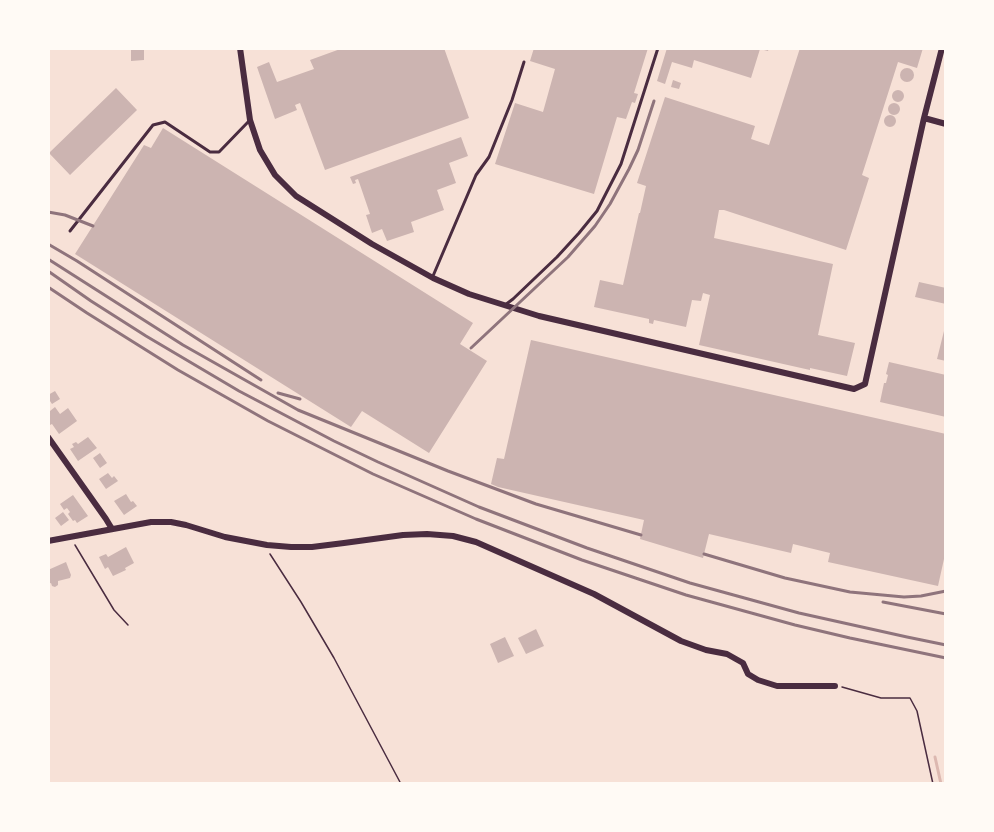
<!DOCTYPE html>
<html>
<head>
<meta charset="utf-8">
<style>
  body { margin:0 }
  #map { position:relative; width:994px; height:832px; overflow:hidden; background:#f7e1d7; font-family:Manrope,sans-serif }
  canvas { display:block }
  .frame { position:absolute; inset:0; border:50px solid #fffaf5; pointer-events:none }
</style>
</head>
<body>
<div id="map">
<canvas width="994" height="832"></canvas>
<div class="frame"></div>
</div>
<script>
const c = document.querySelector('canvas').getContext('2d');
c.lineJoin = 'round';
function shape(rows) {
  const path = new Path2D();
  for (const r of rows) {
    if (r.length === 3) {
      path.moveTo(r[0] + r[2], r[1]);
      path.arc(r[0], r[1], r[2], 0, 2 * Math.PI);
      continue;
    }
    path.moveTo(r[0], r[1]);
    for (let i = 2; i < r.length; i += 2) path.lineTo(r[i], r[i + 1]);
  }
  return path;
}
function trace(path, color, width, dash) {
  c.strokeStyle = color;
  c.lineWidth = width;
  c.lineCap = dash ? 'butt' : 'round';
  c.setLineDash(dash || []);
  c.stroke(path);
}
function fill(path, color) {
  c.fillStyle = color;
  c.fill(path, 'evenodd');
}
trace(shape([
  [935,757,941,784]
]), '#dcb8b0', 3);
fill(shape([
  [127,48,146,48,146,50,144,50,144,60,131,61,131,50,127,50],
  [343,48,444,48,469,118,325,170,300,103,295,105,297,110,275,119,257,67,269,62,277,82,314,69,310,60],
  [534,48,648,48,634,93,638,94,635,103,632,102,626,119,617,117,594,194,495,164,515,103,543,112,555,69,530,61],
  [667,48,769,48,768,51,760,49,751,78,694,60,692,68,672,62,665,84,657,81],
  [800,48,923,48,917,68,898,62,862,175,869,178,846,250,724,210,719,210,714,238,833,264,818,335,855,343,847,376,810,368,810,370,699,345,710,295,703,293,701,301,692,300,686,327,654,320,653,324,649,323,649,319,594,307,600,280,623,285,639,213,640,213,646,186,637,183,665,97,755,126,751,139,769,145],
  [907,75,7],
  [673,80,681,83,679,89,671,87],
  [116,88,137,110,70,175,49,153],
  [898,96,6],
  [894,109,6],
  [890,121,6],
  [163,128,473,323,460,344,487,361,429,453,362,411,351,427,75,254,144,145,151,148],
  [461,137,468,156,449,163,456,183,437,190,444,210,411,222,414,232,387,241,382,229,372,233,366,215,370,214,358,179,355,180,356,183,353,184,350,177],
  [919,282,946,288,946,304,915,297],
  [945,327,946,327,946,361,937,359],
  [531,340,946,434,946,550,938,586,828,562,830,553,793,544,791,553,709,534,703,558,640,539,644,520,498,487,491,484,497,458,504,459],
  [889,362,946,375,946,417,880,402,884,383,886,383,888,375,886,374],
  [55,391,60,399,52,404,48,398,48,395],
  [55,407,60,414,68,408,77,421,59,434,52,424,50,425,48,422,48,408,50,411],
  [88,437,97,448,78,461,70,449,74,447,72,444,76,442,78,444],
  [100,453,107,463,100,468,93,458],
  [108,473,112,478,114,476,118,481,106,489,99,479],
  [126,494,131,502,133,501,137,506,124,515,114,501],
  [73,495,88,516,77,523,75,520,73,521,68,514,70,512,67,508,64,510,60,504],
  [63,512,69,520,61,526,55,518],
  [126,547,134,563,125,568,126,570,113,576,108,567,105,569,99,557,106,554,108,557],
  [66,562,71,575,70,578,58,581,58,585,55,587,52,586,51,583,48,584,48,570],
  [536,629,544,646,526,654,518,638],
  [505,637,514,656,498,663,490,644]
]), '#ccb4b1');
trace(shape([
  [75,545,114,610,128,625],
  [270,554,301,602,334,658,401,784],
  [842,687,881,698,910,698,917,711,933,784]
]), '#4a2c40', 1.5);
trace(shape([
  [70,231,153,125,165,122,210,152,219,152,249,121],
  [433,276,476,175,489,157,512,100,524,62],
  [505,305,513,299,557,257,579,233,597,211,621,164,658,48]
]), '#4a2c40', 3);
trace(shape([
  [240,48,250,120,260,150,275,175,296,196,372,244,433,278,469,294,539,316,854,389,865,384,924,118,942,48],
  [924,118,946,124],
  [48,437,106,519,112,529],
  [48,541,151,522,171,522,186,525,225,537,267,545,291,547,312,547,344,543,403,535,427,534,453,536,476,542,594,594,681,641,706,650,727,654,743,663,748,674,758,680,777,686,835,686]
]), '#4a2c40', 6);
trace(shape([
  [48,212,65,215,93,226],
  [48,244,77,261,261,380],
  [48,259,183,345,298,410,448,471,536,504,641,535],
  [48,271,91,301,146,336,239,391,334,441,378,462,479,507,587,548,690,583,799,613,907,637,946,645],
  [48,287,87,313,178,370,268,421,373,474,476,519,582,560,686,595,795,625,850,638,946,658],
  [471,348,568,257,595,226,610,204,629,169,638,150,654,101],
  [278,393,300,399],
  [704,554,785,578,850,592,904,597,921,596,946,591],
  [883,602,946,614]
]), '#8f747c', 3);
</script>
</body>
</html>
